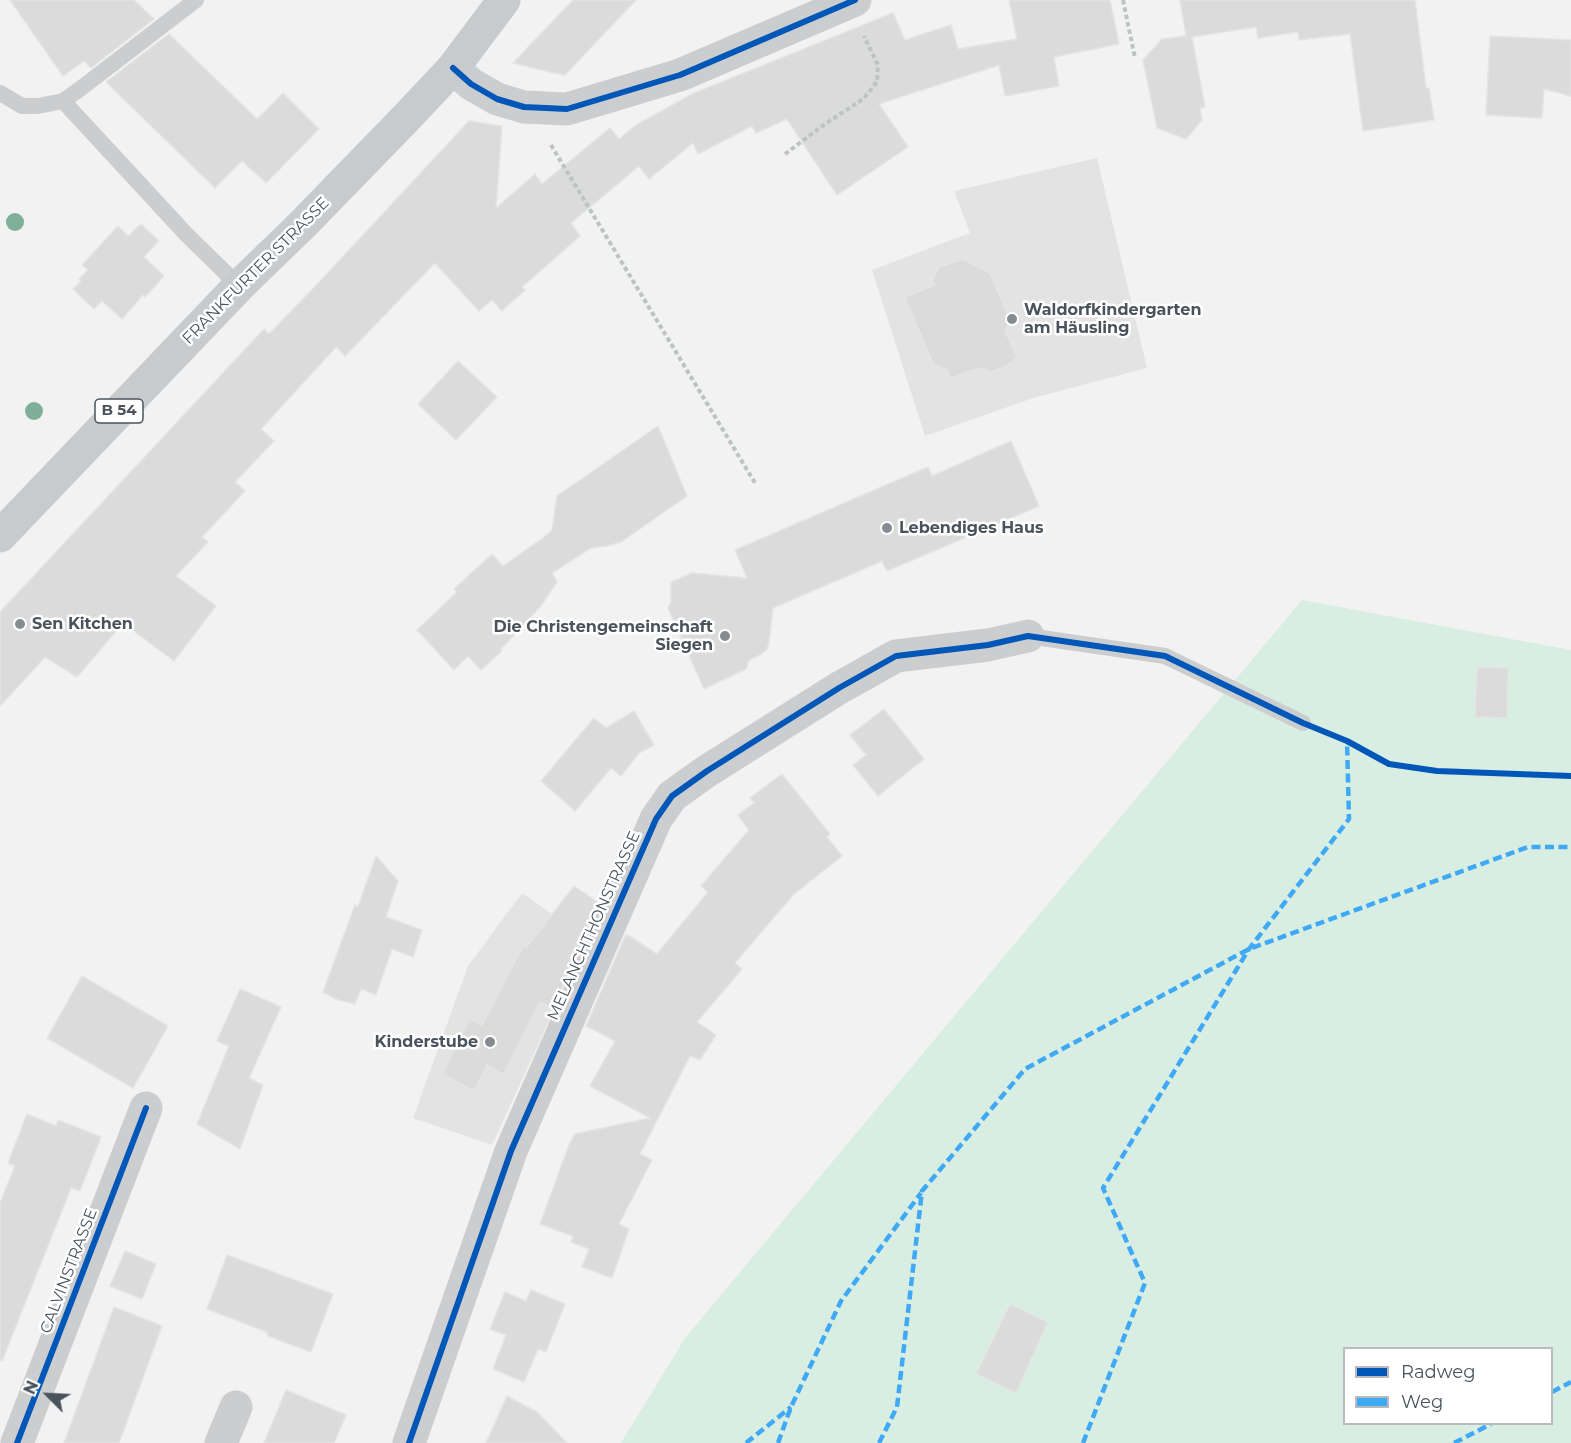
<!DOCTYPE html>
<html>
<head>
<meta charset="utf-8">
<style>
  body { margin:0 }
  #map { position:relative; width:1571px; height:1443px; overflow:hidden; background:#f2f2f2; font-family:Montserrat,sans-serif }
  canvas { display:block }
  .legend { position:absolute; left:1343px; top:1347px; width:210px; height:78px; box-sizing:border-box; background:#fff; border:2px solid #b7babe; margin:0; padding:8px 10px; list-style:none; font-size:18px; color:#4a535c }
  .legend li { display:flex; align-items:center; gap:12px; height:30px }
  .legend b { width:30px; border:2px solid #b7babe }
  .north { position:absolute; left:18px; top:1365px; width:60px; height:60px; -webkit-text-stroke:4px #fff; paint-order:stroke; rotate:294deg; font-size:16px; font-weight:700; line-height:24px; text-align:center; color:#4a535c }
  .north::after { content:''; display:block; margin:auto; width:21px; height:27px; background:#4a535c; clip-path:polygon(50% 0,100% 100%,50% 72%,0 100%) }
</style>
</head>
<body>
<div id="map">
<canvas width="1571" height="1443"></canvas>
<ul class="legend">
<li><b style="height:8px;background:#0057b8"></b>Radweg</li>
<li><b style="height:8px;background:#3fa9f5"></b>Weg</li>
</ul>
<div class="north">N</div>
</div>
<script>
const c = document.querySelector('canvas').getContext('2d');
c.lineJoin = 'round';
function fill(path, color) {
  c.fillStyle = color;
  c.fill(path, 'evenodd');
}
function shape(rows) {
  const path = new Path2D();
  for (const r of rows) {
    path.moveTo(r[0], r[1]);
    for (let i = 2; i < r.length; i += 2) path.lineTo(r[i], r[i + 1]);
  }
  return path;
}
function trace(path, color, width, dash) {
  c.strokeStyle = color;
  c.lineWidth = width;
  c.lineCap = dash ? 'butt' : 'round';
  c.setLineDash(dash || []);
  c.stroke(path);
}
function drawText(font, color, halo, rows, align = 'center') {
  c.font = font + ' Montserrat,sans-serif';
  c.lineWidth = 5;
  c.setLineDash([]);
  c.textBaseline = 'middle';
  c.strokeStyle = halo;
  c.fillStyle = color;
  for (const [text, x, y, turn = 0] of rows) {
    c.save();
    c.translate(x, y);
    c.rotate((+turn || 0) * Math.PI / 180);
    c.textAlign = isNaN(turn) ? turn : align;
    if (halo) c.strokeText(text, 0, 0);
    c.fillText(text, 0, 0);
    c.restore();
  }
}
fill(shape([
  [1097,158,1147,368,1033,398,925,436,872,270,970,233,954,191],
  [522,893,587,938,492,1145,413,1118,468,966]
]), '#e4e3e3');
fill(shape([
  [1302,600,1571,650,1571,1443,621,1443,685,1338],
  [1344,1348,1552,1348,1552,1424,1344,1424]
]), '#d9eee2');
const building = shape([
  [10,0,134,0,154,19,91,68,84,61,63,76,10,0],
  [573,0,636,0,565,75,550,72,513,63,573,0],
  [1009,0,1110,0,1119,44,1054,57,1059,86,1005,96,999,65,879,104,908,147,837,195,787,119,756,133,752,126,698,154,693,143,649,179,639,166,571,223,580,236,522,287,525,290,502,311,492,300,479,311,435,263,345,356,336,347,261,429,274,441,235,482,245,491,202,537,208,542,176,576,216,606,174,661,123,623,77,677,45,657,0,706,0,612,264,329,269,334,324,277,469,121,502,126,496,208,535,174,542,184,610,128,619,139,636,125,694,93,893,13,905,40,951,25,958,49,1017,39,1009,0],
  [1180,0,1415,0,1426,88,1429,88,1434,120,1363,131,1350,34,1299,40,1298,32,1258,38,1256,27,1192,37,1205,107,1200,108,1202,120,1186,139,1157,128,1143,60,1162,39,1186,36,1180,0],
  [169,34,257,119,283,93,319,129,266,183,242,161,215,188,106,82,169,34],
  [1490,36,1571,40,1571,96,1544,89,1542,118,1486,115,1490,36],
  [141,224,159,241,144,257,164,276,145,297,143,295,122,319,102,301,94,309,73,289,81,281,79,279,88,270,82,265,118,226,128,236,141,224],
  [963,259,990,273,1010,320,1005,331,1017,358,1004,367,990,372,980,368,951,378,947,370,933,364,905,297,935,285,933,280,939,267,963,259],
  [458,361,497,397,456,440,418,404,458,361],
  [658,426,687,496,621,542,607,546,591,548,552,573,557,582,540,607,501,649,502,651,481,670,468,656,454,670,417,630,457,592,454,589,492,554,503,566,543,538,552,530,557,496,658,426],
  [1011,441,1039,506,887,571,882,561,773,608,769,643,767,649,760,655,749,660,746,669,704,689,668,608,671,602,671,582,692,573,747,578,735,550,928,467,932,476,1011,441],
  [1477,667,1508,668,1507,718,1475,717,1477,667],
  [884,709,924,759,878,796,853,765,866,755,850,735,884,709],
  [634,711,654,745,639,753,621,776,611,768,575,811,541,781,594,718,606,728,634,711],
  [782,774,830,834,827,837,842,856,793,895,735,963,742,969,697,1022,716,1035,700,1060,690,1056,640,1154,652,1160,619,1224,629,1229,612,1278,582,1267,589,1249,571,1242,573,1236,540,1224,569,1145,575,1134,650,1118,590,1086,615,1041,586,1026,626,934,657,954,708,892,701,886,749,830,738,815,754,803,750,798,782,774],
  [376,856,398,881,386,917,422,930,413,957,392,949,376,995,361,989,355,1004,338,1000,323,992,355,905,358,907,376,856],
  [574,886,599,903,553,1009,540,1002,503,1075,487,1065,474,1091,442,1074,469,1019,482,1025,523,946,526,948,574,886],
  [82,976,168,1026,133,1088,47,1038,82,976],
  [240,989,281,1007,249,1078,263,1085,240,1149,197,1124,229,1046,217,1041,240,989],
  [27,1114,56,1126,58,1120,101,1137,80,1191,71,1188,2,1361,0,1360,0,1203,15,1166,8,1163,27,1114],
  [125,1251,156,1264,142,1299,110,1286,125,1251],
  [227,1255,333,1294,311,1352,268,1336,267,1332,207,1309,227,1255],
  [531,1290,565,1304,546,1352,538,1349,524,1382,493,1369,506,1335,490,1329,505,1292,526,1301,531,1290],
  [1010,1304,1048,1322,1016,1393,976,1374,1010,1304],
  [114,1307,162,1326,119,1443,64,1443,114,1307],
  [286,1390,346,1415,334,1443,264,1443,286,1390],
  [507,1396,537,1412,567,1443,486,1443,507,1396]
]);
fill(building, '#dbdbdc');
trace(building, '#e3e4e4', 1.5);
trace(shape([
  [1123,0,1135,58],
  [551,145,755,483],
  [785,154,825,124,863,99,877,82,878,65,864,36]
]), '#bbc4c2', 4, [4.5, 3]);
trace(shape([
  [0,93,22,106,38,106,63,101,80,89,196,0],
  [63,101,186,234,239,286],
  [1028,636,1165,656,1303,723]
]), '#cccdcf', 16);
trace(shape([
  [453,68,471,84,497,99,524,107,567,109,680,75,855,0],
  [17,1443,146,1108],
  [221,1443,236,1407],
  [409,1443,511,1151,656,819,672,796,707,771,839,688,896,656,988,645,1028,636]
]), '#cccdcf', 33);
trace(shape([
  [0,536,239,286,302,225,407,117,453,68,504,0]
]), '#c8cbcd', 33);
trace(shape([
  [1552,1392,1571,1382],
  [746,1443,791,1407],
  [778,1443,791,1407,841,1301,921,1193],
  [879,1443,897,1407,922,1191,1025,1069,1249,949,1528,847,1571,847],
  [1083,1443,1145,1283,1103,1188,1249,949,1349,819,1347,741],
  [1454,1443,1491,1424]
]), '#3fa9f5', 4.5, [9, 4.5]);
trace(shape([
  [453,68,471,84,497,99,524,107,567,109,680,75,855,0],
  [17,1443,146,1108],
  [409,1443,511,1151,656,819,672,796,707,771,839,688,896,656,988,645,1028,636,1165,656,1303,723,1347,741,1389,764,1437,771,1571,776]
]), '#0057b8', 6);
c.fillStyle = '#7faf99';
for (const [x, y] of [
  [15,222],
  [34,411]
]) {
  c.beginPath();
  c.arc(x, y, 9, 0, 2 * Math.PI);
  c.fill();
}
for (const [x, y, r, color] of [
  [1012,319,6,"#858b90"],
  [887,528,6,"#858b90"],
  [20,624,6,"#858b90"],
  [725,636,6,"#858b90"],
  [490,1042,6,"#858b90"]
]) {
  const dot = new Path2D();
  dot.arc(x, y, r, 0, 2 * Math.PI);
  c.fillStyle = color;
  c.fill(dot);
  trace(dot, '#fff', 2);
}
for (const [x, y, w] of [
  [119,411,48]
]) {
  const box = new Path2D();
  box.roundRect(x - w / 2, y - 12, w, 24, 4.5);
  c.fillStyle = '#fff';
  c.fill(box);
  trace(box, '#4a535c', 1.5);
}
drawText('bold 15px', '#4a535c', null, [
  ["B 54",119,411]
]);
drawText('16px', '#4a535c', '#fff', [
  ["FRANKFURTER STRASSE",256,271,-45],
  ["MELANCHTHONSTRASSE",594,926,-66],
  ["CALVINSTRASSE",69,1271,-69]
]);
drawText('bold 16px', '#4a535c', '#fff', [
  ["Waldorfkindergarten",1024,310],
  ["am Häusling",1024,328],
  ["Lebendiges Haus",899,528],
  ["Sen Kitchen",32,624],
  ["Die Christengemeinschaft",713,627,"right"],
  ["Siegen",713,645,"right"],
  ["Kinderstube",478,1042,"right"]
], 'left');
</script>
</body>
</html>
